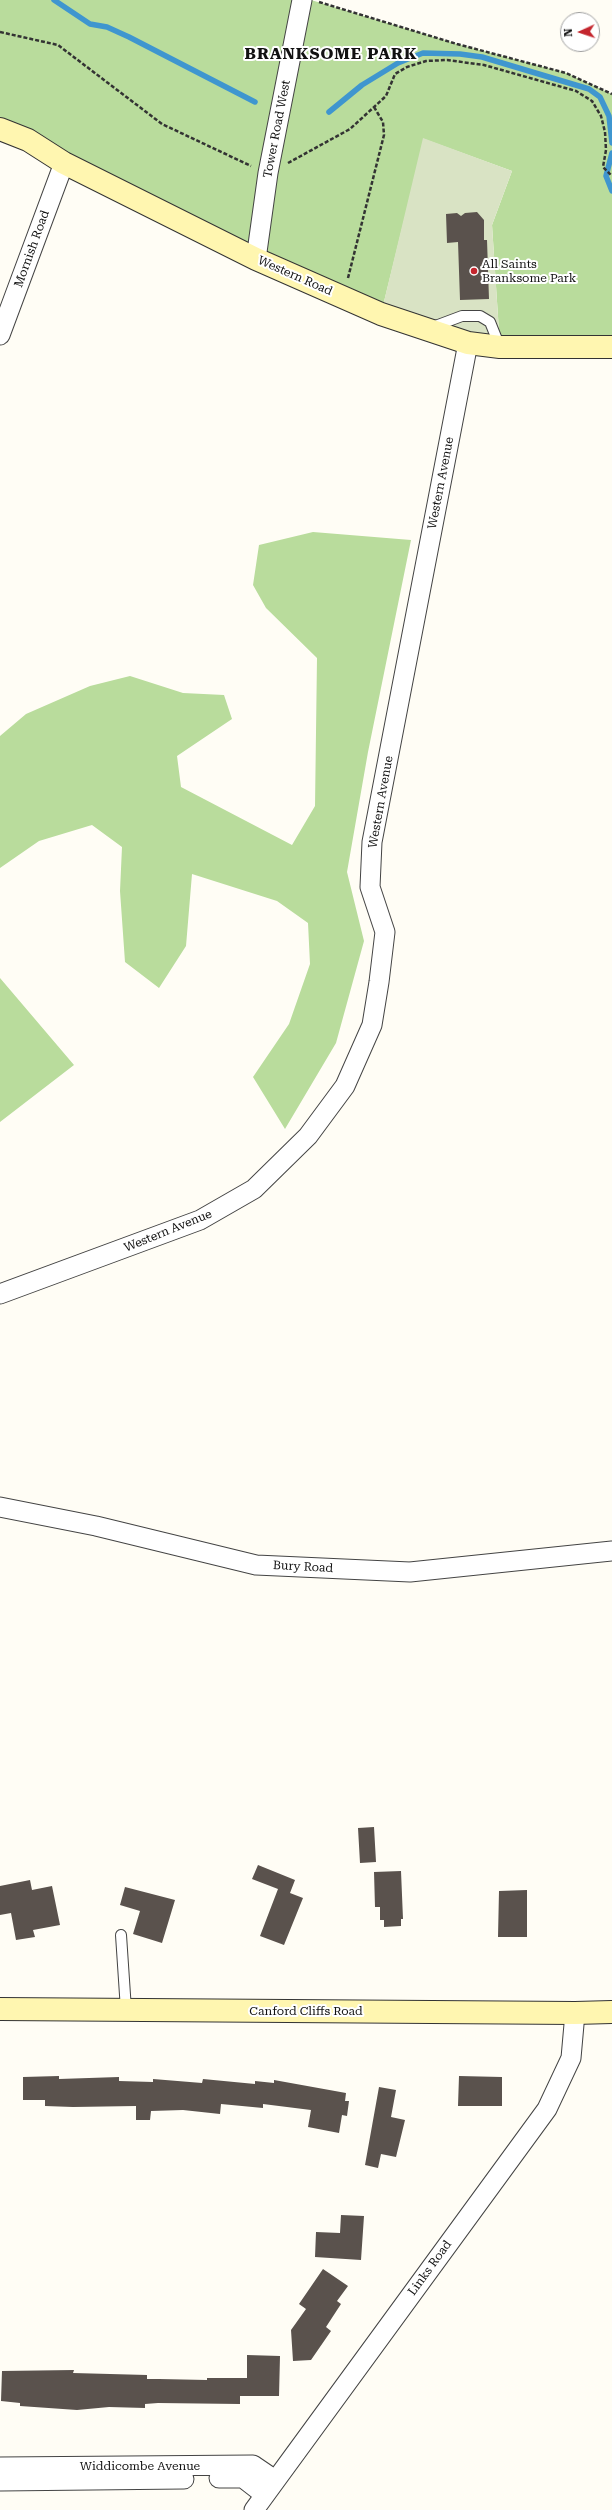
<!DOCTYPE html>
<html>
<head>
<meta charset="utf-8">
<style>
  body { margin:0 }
  #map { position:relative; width:612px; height:2510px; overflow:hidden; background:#fffdf5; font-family:"Roboto Serif",serif }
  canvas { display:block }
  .north { position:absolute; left:560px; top:12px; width:40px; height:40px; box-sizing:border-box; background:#fff; border:1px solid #a0a0a0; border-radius:50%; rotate:267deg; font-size:11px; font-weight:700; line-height:16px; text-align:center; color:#111 }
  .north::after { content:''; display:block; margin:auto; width:14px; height:18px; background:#c4262e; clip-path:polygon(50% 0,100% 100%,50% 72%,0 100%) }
</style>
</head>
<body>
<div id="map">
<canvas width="612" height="2510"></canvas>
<div class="north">N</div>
</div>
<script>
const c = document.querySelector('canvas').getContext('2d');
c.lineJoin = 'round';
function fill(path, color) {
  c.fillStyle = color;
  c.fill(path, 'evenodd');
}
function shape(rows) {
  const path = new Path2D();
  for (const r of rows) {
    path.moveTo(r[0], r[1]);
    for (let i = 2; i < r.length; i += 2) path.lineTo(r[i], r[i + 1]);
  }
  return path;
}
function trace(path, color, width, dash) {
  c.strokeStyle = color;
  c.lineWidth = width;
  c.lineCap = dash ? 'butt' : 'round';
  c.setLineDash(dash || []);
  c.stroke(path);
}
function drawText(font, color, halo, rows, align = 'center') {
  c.font = font + ' "Roboto Serif",serif';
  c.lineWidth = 4;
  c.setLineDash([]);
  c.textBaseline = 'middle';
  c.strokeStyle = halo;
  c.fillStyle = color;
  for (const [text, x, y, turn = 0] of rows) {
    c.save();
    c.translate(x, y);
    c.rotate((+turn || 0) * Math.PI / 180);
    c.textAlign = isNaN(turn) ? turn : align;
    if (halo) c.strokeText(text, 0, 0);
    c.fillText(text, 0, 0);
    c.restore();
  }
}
fill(shape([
  [0,0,311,0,457,44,566,73,612,94,612,347,500,347,492,225,512,171,424,139,381,314,0,129],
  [313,532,411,540,368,752,347,872,364,941,336,1043,285,1129,253,1077,289,1024,310,964,308,923,277,901,192,874,186,946,159,988,125,962,120,891,122,847,92,825,39,841,0,868,0,736,26,714,90,686,130,676,183,693,224,695,232,719,177,756,181,787,292,845,315,806,317,658,266,608,253,585,259,545],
  [0,978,74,1065,0,1122]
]), '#b9dc9c');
fill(shape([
  [423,138,512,171,492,225,500,347,381,314]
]), '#d9e3c4');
trace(shape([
  [54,0,90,24,107,27,129,37,255,102],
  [329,112,362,85,398,63,423,53,460,54,482,57,589,89,600,97,609,116,612,143],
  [612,153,606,176,612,191]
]), '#3f96cf', 5.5);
fill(shape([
  [477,212,484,220,484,240,487,240,489,299,460,300,458,242,447,243,446,214,457,213,461,216,465,213],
  [374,1827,376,1862,360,1863,358,1828],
  [258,1865,295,1880,290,1893,303,1898,284,1945,260,1936,278,1889,252,1879],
  [401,1871,403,1919,401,1919,401,1926,384,1927,384,1920,380,1920,380,1907,375,1907,374,1872],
  [30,1880,32,1890,52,1886,60,1925,33,1930,35,1937,16,1940,11,1913,0,1915,0,1886],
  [125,1887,175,1900,162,1943,133,1934,140,1911,120,1905],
  [527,1890,527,1937,498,1937,499,1891],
  [59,2076,59,2079,119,2077,119,2081,153,2082,153,2079,202,2083,203,2079,255,2084,255,2081,274,2083,274,2080,346,2093,345,2101,349,2101,347,2116,342,2115,339,2133,308,2127,311,2110,263,2104,263,2108,221,2104,220,2114,183,2110,151,2111,150,2120,136,2120,136,2106,73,2107,45,2106,45,2100,23,2100,23,2077],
  [459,2076,502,2077,502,2106,458,2106],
  [379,2087,396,2090,391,2117,405,2120,396,2157,381,2154,378,2168,365,2165],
  [341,2215,364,2216,361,2260,315,2257,316,2232,340,2233],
  [323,2269,348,2286,337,2301,341,2304,326,2327,331,2331,311,2360,293,2361,291,2330,306,2309,299,2304],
  [247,2355,280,2356,279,2396,240,2396,240,2404,158,2403,145,2404,145,2408,109,2407,77,2410,20,2406,20,2403,1,2401,2,2371,74,2370,73,2373,147,2375,147,2379,159,2379,207,2380,207,2378,247,2378]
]), '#5a524d');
const lane = shape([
  [430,328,462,316,480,316,490,322,500,347],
  [121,1935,126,2010]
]);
const street = shape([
  [256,259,268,173,302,0],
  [0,335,64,163],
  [0,1294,200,1220,254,1189,308,1136,345,1086,372,1025,379,982,385,932,370,887,372,842,468,343],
  [0,1507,96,1526,256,1565,410,1572,612,1551],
  [0,2467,253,2465,275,2480],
  [219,2478,243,2478,265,2495],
  [0,2481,184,2479],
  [254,2510,547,2109,571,2058,575,2013]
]);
const secondary = shape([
  [0,129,28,140,64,163,256,259,381,314,468,343,500,347,612,347],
  [0,2009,575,2013,612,2012]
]);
trace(lane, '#444', 12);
trace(street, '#444', 21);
trace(secondary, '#333', 24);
trace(shape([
  [319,2,457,44,566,73,612,94],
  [0,32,58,45,162,124,251,166],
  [288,163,350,129,386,96,395,74,407,67,426,61,447,60,484,65,576,91,592,101,601,116,605,132,606,150,603,167,612,176],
  [348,278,384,135,383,122,374,107]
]), '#333', 2.5, [4, 2]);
trace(lane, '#fff', 10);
trace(street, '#fff', 19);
trace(secondary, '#fff6b0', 22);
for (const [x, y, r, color] of [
  [474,271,4,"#c4262e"]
]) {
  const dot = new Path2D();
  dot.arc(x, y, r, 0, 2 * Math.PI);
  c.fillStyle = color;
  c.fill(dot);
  trace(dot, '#fff', 1.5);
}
drawText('12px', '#111', '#fff', [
  ["Tower Road West",277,129,-79],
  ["Mornish Road",32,249,-70],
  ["Western Road",295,276,24],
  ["Western Avenue",441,483,-79],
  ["Western Avenue",381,802,-80],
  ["Western Avenue",168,1231,-22],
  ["Bury Road",303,1567,3],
  ["Canford Cliffs Road",306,2011],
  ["Links Road",430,2268,-54],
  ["Widdicombe Avenue",140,2466]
]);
drawText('12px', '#111', '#fff', [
  ["All Saints",482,264],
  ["Branksome Park",482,278]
], 'left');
c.letterSpacing = '1px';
drawText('bold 16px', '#111', '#fff', [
  ["BRANKSOME PARK",331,54]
]);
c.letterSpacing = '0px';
</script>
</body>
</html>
